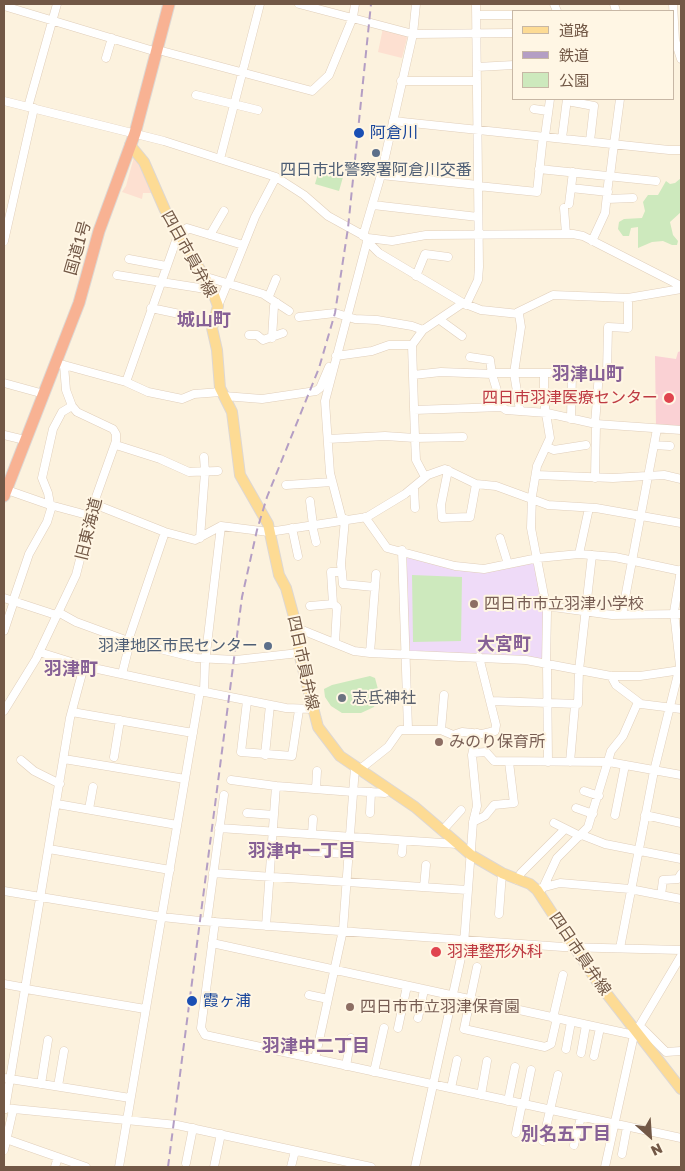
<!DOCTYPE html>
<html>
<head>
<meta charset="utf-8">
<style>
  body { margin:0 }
  #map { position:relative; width:685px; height:1171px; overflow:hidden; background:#fcf2de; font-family:"Golos Text","Noto Sans JP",sans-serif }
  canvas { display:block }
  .frame { position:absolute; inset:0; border:5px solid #725846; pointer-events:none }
  .legend { position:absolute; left:512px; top:10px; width:162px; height:90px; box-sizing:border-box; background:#fff6e4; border:1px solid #c7b7a5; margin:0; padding:6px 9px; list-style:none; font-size:15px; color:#725846 }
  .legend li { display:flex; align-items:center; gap:10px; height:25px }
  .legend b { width:25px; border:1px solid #c7b7a5 }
  .north { position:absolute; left:625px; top:1111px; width:50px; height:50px; -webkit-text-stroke:4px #fff6e4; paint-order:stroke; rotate:154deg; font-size:14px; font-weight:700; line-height:20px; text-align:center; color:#725846 }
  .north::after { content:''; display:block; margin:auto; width:18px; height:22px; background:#725846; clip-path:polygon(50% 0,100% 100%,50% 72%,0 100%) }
</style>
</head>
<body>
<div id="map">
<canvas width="685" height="1171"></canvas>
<div class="frame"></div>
<ul class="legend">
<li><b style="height:6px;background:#fddb94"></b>道路</li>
<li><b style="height:6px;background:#b49ec4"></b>鉄道</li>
<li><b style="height:14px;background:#cde9bd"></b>公園</li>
</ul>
<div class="north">N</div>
</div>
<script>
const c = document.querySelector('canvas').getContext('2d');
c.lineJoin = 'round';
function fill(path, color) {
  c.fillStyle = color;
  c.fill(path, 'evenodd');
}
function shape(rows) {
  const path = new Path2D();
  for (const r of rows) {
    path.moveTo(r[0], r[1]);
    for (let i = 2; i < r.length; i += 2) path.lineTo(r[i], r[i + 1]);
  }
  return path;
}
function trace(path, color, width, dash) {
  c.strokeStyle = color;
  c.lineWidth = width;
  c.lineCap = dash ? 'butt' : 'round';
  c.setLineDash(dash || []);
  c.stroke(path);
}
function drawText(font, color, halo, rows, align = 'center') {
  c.font = font + ' "Golos Text","Noto Sans JP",sans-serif';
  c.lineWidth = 4;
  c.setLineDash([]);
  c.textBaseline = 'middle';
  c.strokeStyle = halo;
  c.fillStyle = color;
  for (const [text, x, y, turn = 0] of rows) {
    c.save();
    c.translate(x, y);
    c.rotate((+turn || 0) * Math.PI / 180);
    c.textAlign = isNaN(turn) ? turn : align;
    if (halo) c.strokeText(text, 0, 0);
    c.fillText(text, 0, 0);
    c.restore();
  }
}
fill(shape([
  [383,28,406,34,407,38,402,58,378,52],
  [134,157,137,159,154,193,143,193,142,199,122,192,126,186]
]), '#fde0d1');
fill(shape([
  [407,555,472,572,535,561,544,614,543,660,410,651,405,595,404,563]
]), '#efdbf8');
fill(shape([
  [681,351,681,428,656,427,655,356,676,359,678,352]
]), '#fad1d4');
fill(shape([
  [319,170,343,177,339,191,315,184],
  [681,178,681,212,670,222,673,235,678,241,677,245,672,245,663,241,652,242,638,248,638,227,631,228,629,236,623,236,618,229,619,222,624,219,642,218,645,211,643,202,648,195,658,195,666,181,670,184,675,183],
  [412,575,462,577,461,641,413,642],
  [370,676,375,678,379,693,374,707,361,713,342,713,331,706,325,697,324,689,332,685]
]), '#cde9bd');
const minor = shape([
  [299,4,413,34,514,33],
  [554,4,557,11],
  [614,4,616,11],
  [673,4,675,40,681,59],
  [4,6,157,52],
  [477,15,514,15],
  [158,50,312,91,329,75,353,17,355,4],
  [106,58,112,38],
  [477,67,514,65],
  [401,81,477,81],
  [196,95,258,110],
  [4,101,164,141,276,177,304,195,328,216,368,238,392,241,426,235,573,234,583,236,681,286],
  [567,101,594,106,590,141],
  [28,107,57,4],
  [534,109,548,111],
  [393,121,669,150,681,150],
  [545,136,550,99],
  [562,138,567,99],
  [614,144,620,99],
  [220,159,260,4],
  [539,169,656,181],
  [381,175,478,185],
  [610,176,614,144],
  [478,186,537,192,543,136],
  [571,188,608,192],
  [607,199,633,198],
  [569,204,573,172],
  [373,205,478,217],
  [564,208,566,234],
  [210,235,224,211],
  [363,236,381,175,413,34,416,4],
  [181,239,187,228,243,245],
  [4,241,34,108],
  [367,241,379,253,463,303,481,310,519,314],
  [592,241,605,213,609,176],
  [129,259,166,266],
  [117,275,212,290],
  [203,276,263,294,289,311],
  [416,276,425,254,448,257],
  [229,282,255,217,276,177],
  [269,296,276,279],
  [466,305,478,280,479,267,476,4],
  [218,306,228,282],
  [151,308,213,321],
  [519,314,518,312,553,295,628,298,681,289],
  [519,314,521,327,514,373,520,410],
  [299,317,335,313,355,319,377,320,412,326,423,330],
  [440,320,462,336],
  [249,335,257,335,263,340,283,333],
  [272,338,274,306,277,303],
  [336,356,372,351,389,345,412,345],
  [64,365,126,382,148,392,182,399,194,394,221,392],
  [492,373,599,373],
  [544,373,544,401,550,438,537,466,532,496,531,528,547,611,546,664],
  [492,374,502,407],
  [413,375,441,372,492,374,490,360,470,357],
  [126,382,178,235],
  [4,383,44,394],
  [224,396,262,399,316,391,320,388,329,367],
  [414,410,502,407,506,410,547,413,596,424,681,430],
  [571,419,572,373],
  [595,424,599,373,607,373,608,327,628,328,628,298],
  [4,435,25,440],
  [328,439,385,436,415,438,412,345,423,330,463,303],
  [116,445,160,459,189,472,218,471],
  [654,445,670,446],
  [547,447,554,450,586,445],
  [448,470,441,505,442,518,470,517,476,484],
  [536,475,613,478,664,475,681,479],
  [425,477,416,460,415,438,463,437],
  [595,478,596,424],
  [286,485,332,482],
  [414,487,415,508],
  [7,490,50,505,91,516],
  [310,501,313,525],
  [94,504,165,532,195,540,221,526,269,532,367,517,405,494,428,475,445,469,476,484,496,486,548,505,596,508,681,523],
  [365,517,387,548,455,566,484,569,538,558,579,554,615,557,681,571],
  [342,519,330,473,325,401,368,238],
  [345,519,341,564,343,584,374,587],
  [312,525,316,542],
  [292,528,298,556],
  [200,538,205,472,204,457],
  [500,538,508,564],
  [402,550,408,729],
  [579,554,589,508],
  [4,598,56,615],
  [13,601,29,554,47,522,51,509,48,493,42,478,53,429,62,412,72,406],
  [333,604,337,607,335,643],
  [310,606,333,604,331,572,342,572],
  [546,606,612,615,681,614],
  [58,612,76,622,128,641,196,658,236,660,299,653],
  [622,614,657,429],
  [297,628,354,651,370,653,526,660,611,676,640,676,681,670],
  [4,631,14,601],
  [128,641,165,532],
  [39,652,84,666,200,691,286,708,313,709],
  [370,653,376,574],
  [547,664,548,762],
  [122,674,130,642],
  [611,676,616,685,641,704,681,709],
  [204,692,205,662,221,526],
  [247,701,241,752,292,756,299,710],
  [491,701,578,704,579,670,592,555],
  [4,711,36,659,76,575,96,497,116,441,116,434,113,429,77,412,72,406,66,390,64,365,57,364],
  [72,712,193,733],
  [441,730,444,695],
  [473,753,486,752,494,761,609,762,681,775],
  [265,755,270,705],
  [114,757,120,720],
  [64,759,185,779],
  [21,760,34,771,60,784],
  [570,762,575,705],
  [359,770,388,747,400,730,441,730,453,735,462,732,482,734,495,731,496,725,479,657],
  [231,780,276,786,266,926],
  [276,786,353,792],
  [316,789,317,771],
  [353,791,385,793],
  [584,791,599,796],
  [57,804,177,825],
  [576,808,593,814],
  [89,809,93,787],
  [247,813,274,815],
  [370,813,371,792],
  [615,815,625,765],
  [645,815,681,823],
  [473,822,485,816,494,805,514,803,509,762],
  [554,823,580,836],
  [219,828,457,844],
  [442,831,461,810],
  [312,834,313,819],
  [582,835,605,844,681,859],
  [49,849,170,870],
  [312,852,348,854],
  [402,853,403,841],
  [213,873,467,890],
  [517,880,521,873,565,829],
  [424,887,426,865],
  [541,888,560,883,630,889,681,899],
  [543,888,557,858,588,827,611,751,623,736,638,702],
  [4,891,162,917,200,921,563,947,681,950],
  [661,895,663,880,678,879,681,874],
  [499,914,502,873],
  [207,921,224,795],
  [215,922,201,1028,205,1035,681,1138],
  [212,943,634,1035],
  [620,948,654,771,680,666,674,612,681,570],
  [477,967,464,1029,545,1047,551,1044,557,1018],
  [4,984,26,988],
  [26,989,145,1009],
  [309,995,328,999],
  [418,1018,424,990],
  [553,1018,563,975],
  [398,1028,407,986],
  [637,1031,643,1029,666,1052,681,1051],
  [566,1049,571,1022],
  [581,1053,586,1025],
  [594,1056,600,1028],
  [315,1059,343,930,355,767],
  [346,1066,351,1038],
  [374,1072,384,1028],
  [4,1078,130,1098],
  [41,1084,48,1040],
  [58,1086,64,1051],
  [451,1088,457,1060],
  [481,1095,487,1061],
  [508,1101,515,1067],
  [524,1104,531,1070],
  [4,1108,177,1125,371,1167],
  [5,1109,70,718,84,666],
  [516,1133,522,1104],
  [6,1139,86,1167],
  [543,1141,558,1075],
  [574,1145,581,1117],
  [4,1150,13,1110],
  [622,1154,627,1127],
  [186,1163,193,1128],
  [55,1167,58,1157],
  [119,1167,200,691],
  [214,1167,221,1134],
  [291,1167,295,1151],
  [415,1167,464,944,473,822,477,806,472,755,477,733],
  [605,1167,634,1035,681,956]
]);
const major = shape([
  [130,145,144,162,165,210,212,290,218,306,212,328,217,350,220,388,232,412,240,475,268,524,279,575,286,588,297,628,299,653,318,727,340,756,415,807,471,855,502,873,530,884,537,890,596,980,681,1089]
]);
const highway = shape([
  [4,496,79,303,99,231,135,133,169,4]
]);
trace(minor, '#e0ceba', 9);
trace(major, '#ddd7d3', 12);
trace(highway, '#ddd7d3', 13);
trace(minor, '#fff', 8);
trace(major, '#fddb94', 10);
trace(highway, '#f8b293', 11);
trace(shape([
  [168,1167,242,597,257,530,267,497,319,368,335,313,348,228,371,4]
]), '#b49ec4', 2, [8, 5]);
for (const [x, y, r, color] of [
  [359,133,6,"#1a4fb4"],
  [376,153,5,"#5c6f8a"],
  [669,398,6,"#e0444e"],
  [474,604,5,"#8d6e63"],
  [268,646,5,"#5c6f8a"],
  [342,698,5,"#6b7280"],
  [439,742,5,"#8d6e63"],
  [436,952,6,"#e0444e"],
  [192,1001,6,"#1a4fb4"],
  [350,1007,5,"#8d6e63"]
]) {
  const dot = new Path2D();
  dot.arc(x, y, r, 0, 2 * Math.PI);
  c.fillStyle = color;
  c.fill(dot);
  trace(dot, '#fff6e4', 2);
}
drawText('16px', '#164399', '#fff6e4', [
  ["阿倉川",370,133],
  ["霞ヶ浦",203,1001]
], 'left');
drawText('16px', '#4e5e75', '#fff6e4', [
  ["四日市北警察署阿倉川交番",376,170],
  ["羽津地区市民センター",258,646,"right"]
]);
drawText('16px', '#725846', '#fff6e4', [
  ["国道1号",78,248,-74],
  ["四日市員弁線",189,254,61],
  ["旧東海道",89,529,-76],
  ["四日市員弁線",303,663,78],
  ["四日市員弁線",580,954,56]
]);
drawText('16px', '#be3a42', '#fff6e4', [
  ["四日市羽津医療センター",658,398],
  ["羽津整形外科",447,952,"left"]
], 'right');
drawText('16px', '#785e54', '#fff6e4', [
  ["四日市市立羽津小学校",484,604],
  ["みのり保育所",449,742],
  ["四日市市立羽津保育園",360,1007]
], 'left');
drawText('16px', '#5b616d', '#fff6e4', [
  ["志氐神社",352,698]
], 'left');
drawText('bold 18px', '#876196', '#fff6e4', [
  ["城山町",204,320],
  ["羽津山町",588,374],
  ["大宮町",504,644],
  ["羽津町",71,669],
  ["羽津中一丁目",302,851],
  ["羽津中二丁目",316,1046],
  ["別名五丁目",566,1134]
]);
</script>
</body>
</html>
